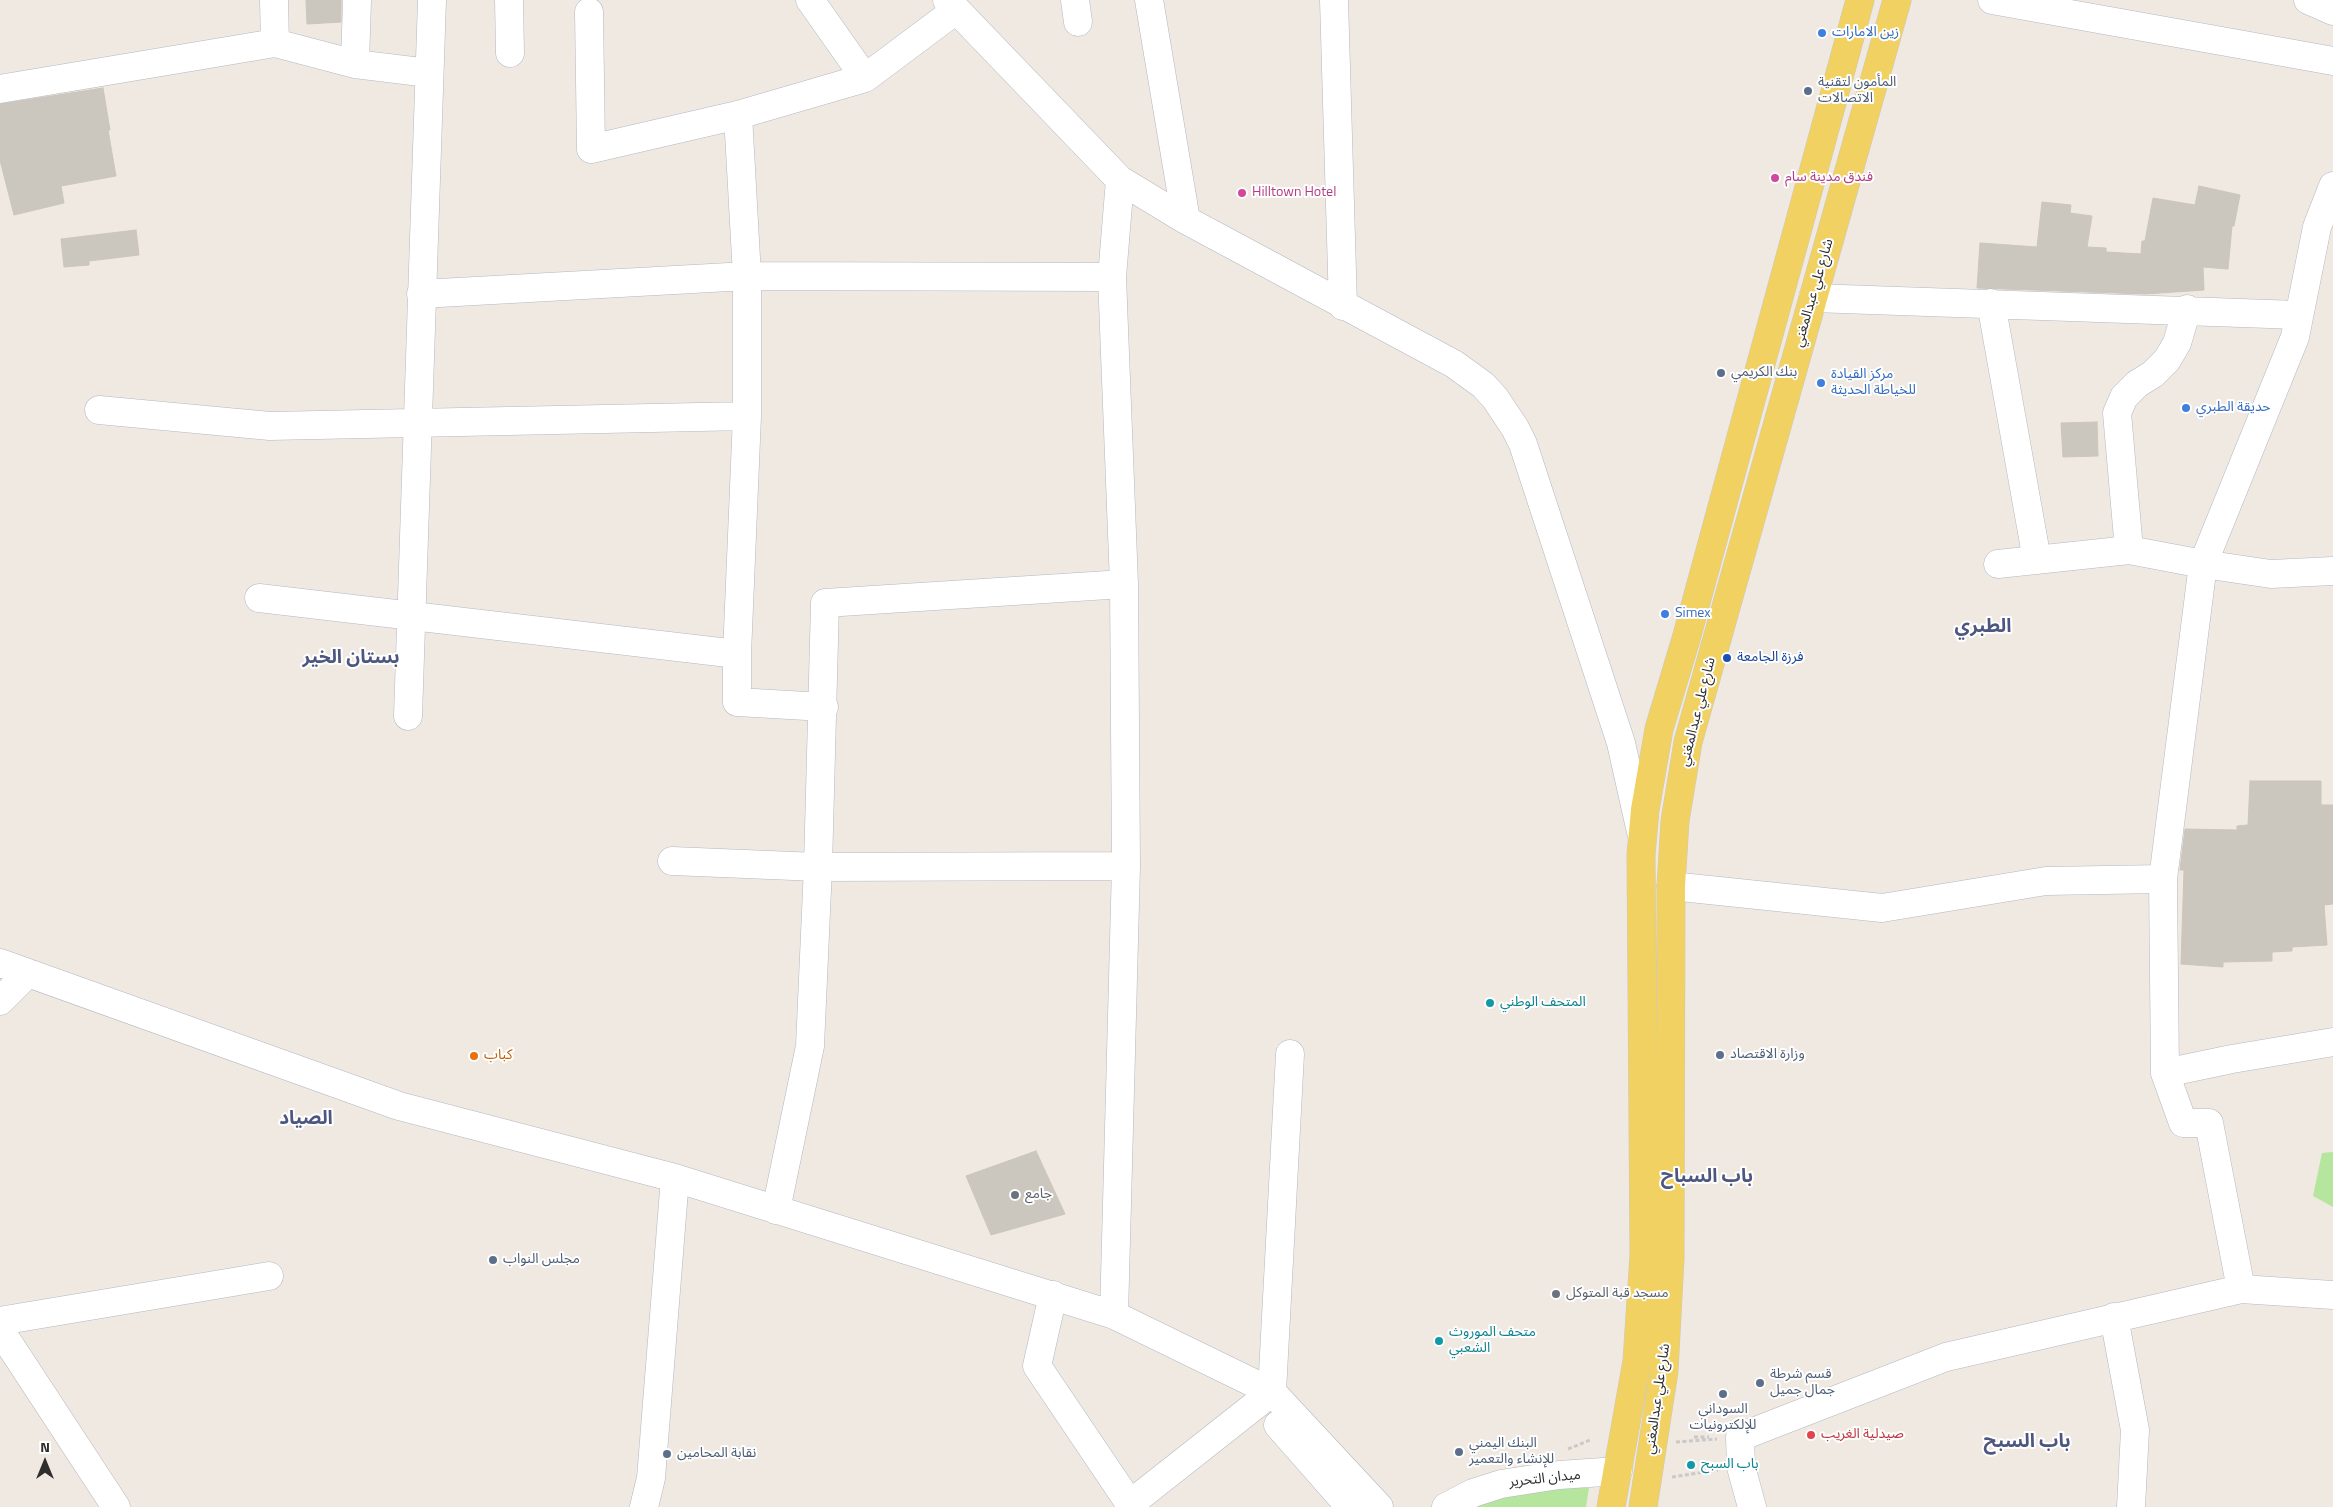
<!DOCTYPE html>
<html>
<head>
<meta charset="utf-8">
<style>
  body { margin:0 }
  #map { position:relative; width:2333px; height:1507px; overflow:hidden; background:#efe9e1; font-family:"Titillium Web",sans-serif }
  canvas { display:block }
  .north { position:absolute; left:20px; top:1437px; width:50px; height:50px; -webkit-text-stroke:4px #fff; paint-order:stroke; rotate:0deg; font-size:14px; font-weight:700; line-height:20px; text-align:center; color:#2e2e2e }
  .north::after { content:''; display:block; margin:auto; width:18px; height:22px; background:#2e2e2e; clip-path:polygon(50% 0,100% 100%,50% 72%,0 100%) }
</style>
</head>
<body>
<div id="map">
<canvas width="2333" height="1507"></canvas>
<div class="north">N</div>
</div>
<script>
const c = document.querySelector('canvas').getContext('2d');
c.lineJoin = 'round';
function fill(path, color) {
  c.fillStyle = color;
  c.fill(path, 'evenodd');
}
function shape(rows) {
  const path = new Path2D();
  for (const r of rows) {
    path.moveTo(r[0], r[1]);
    for (let i = 2; i < r.length; i += 2) path.lineTo(r[i], r[i + 1]);
  }
  return path;
}
function trace(path, color, width, dash) {
  c.strokeStyle = color;
  c.lineWidth = width;
  c.lineCap = dash ? 'butt' : 'round';
  c.setLineDash(dash || []);
  c.stroke(path);
}
function drawText(font, color, halo, rows, align = 'center') {
  c.font = font + ' "Titillium Web","Noto Sans Arabic",sans-serif';
  c.lineWidth = 4;
  c.setLineDash([]);
  c.textBaseline = 'middle';
  c.strokeStyle = halo;
  c.fillStyle = color;
  for (const [text, x, y, turn = 0] of rows) {
    c.save();
    c.translate(x, y);
    c.rotate((+turn || 0) * Math.PI / 180);
    c.textAlign = isNaN(turn) ? turn : align;
    if (halo) c.strokeText(text, 0, 0);
    c.fillText(text, 0, 0);
    c.restore();
  }
}
fill(shape([
  [2333,1152,2333,1207,2313,1196,2322,1153],
  [1531,1484,1589,1488,1586,1507,1461,1507]
]), '#b6e59e');
const building = shape([
  [306,0,341,0,341,22,307,24,306,0],
  [103,88,110,130,108,130,116,176,61,186,64,203,14,215,0,160,0,104,103,88],
  [2199,186,2240,195,2234,226,2232,226,2228,269,2203,267,2204,290,2145,294,1977,288,1980,243,2037,247,2042,202,2071,205,2070,213,2092,216,2087,247,2106,248,2106,252,2141,254,2142,241,2145,241,2153,198,2195,205,2199,186],
  [136,230,139,255,89,261,89,265,64,267,61,239,136,230],
  [2097,422,2098,456,2063,457,2061,423,2097,422],
  [2250,781,2321,781,2321,805,2333,805,2333,904,2324,905,2327,945,2292,947,2292,951,2272,952,2272,961,2223,962,2223,967,2181,964,2184,870,2180,870,2185,829,2237,830,2237,826,2248,825,2250,781],
  [1036,1151,1065,1214,991,1235,966,1176,1036,1151]
]);
fill(building, '#cbc7bf');
trace(building, '#cbc5ba', 1);
const minor = shape([
  [274,0,275,43],
  [509,0,510,53],
  [810,0,865,78],
  [947,0,1120,180],
  [1075,0,1078,22],
  [1149,0,1186,220],
  [1334,0,1343,306],
  [1992,0,2333,61],
  [2308,0,2333,11],
  [589,12,591,149,738,115,865,78,956,10],
  [355,64,357,0],
  [0,89,275,43,355,64,429,73],
  [738,115,747,276,747,416,737,654,737,702,824,707],
  [421,294,747,276,1112,277],
  [1813,298,2298,315],
  [1991,303,2037,560],
  [99,410,270,426,747,416],
  [2129,550,2117,413,2124,397,2137,384,2153,374,2167,360,2177,343,2187,309],
  [1998,564,2129,550,2203,564,2271,574,2333,571],
  [259,598,737,654],
  [408,716,432,0],
  [672,861,818,867,1126,866],
  [1671,886,1882,908,2046,881,2163,879],
  [0,963,399,1106,675,1178,1114,1315,1272,1392,1379,1507],
  [0,1001,28,973],
  [2165,1073,2232,1059,2333,1042],
  [776,1210,810,1046,818,867,825,603,1124,584],
  [2241,1289,2209,1123,2183,1123,2165,1073,2163,879,2203,564,2295,337,2317,227,2333,186],
  [1053,1295,1037,1366,1132,1507],
  [1114,1315,1126,866,1124,584,1112,277,1120,180,1186,220,1454,364,1483,385,1495,398,1515,428,1523,444,1621,743,1641,832],
  [2114,1317,2135,1430,2131,1507],
  [0,1321,269,1276],
  [0,1330,116,1507],
  [1278,1425,1350,1507],
  [1130,1504,1272,1392,1290,1054],
  [644,1507,651,1478,675,1178],
  [1446,1507,1473,1493,1501,1484,1559,1475,1618,1471],
  [1752,1507,1741,1467,1740,1437,1946,1357,2241,1289,2333,1295]
]);
const major = shape([
  [1611,1507,1637,1361,1644,1255,1641,855,1645,810,1659,729,1686,639,1860,0],
  [1643,1507,1664,1371,1670,1259,1671,886,1675,821,1688,742,1897,0]
]);
trace(minor, '#b4b7c1', 29);
trace(major, '#c9c9c9', 29);
trace(shape([
  [1694,1437,1709,1437],
  [1676,1442,1717,1439],
  [1568,1449,1590,1440],
  [1672,1477,1718,1470]
]), '#c9c9c9', 3, [4, 2.5]);
trace(minor, '#fff', 28);
trace(major, '#f2d163', 28);
for (const [x, y, r, color] of [
  [1822,33,5,"#3f7fe0"],
  [1808,91,5,"#5c6f8a"],
  [1775,178,5,"#d1479c"],
  [1242,193,5,"#d1479c"],
  [1721,373,5,"#5c6f8a"],
  [1821,383,5,"#3f7fe0"],
  [2186,408,5,"#3f7fe0"],
  [1665,614,5,"#3f7fe0"],
  [1727,658,5,"#1a4fb4"],
  [1490,1003,5,"#0f9aa8"],
  [1720,1055,5,"#5c6f8a"],
  [474,1056,5,"#e8710a"],
  [1015,1195,5,"#6b7280"],
  [493,1260,5,"#5c6f8a"],
  [1556,1294,5,"#6b7280"],
  [1439,1341,5,"#0f9aa8"],
  [1760,1383,5,"#5c6f8a"],
  [1723,1394,5,"#5c6f8a"],
  [1811,1435,5,"#e0444e"],
  [1459,1452,5,"#5c6f8a"],
  [667,1454,5,"#5c6f8a"],
  [1691,1465,5,"#0f9aa8"]
]) {
  const dot = new Path2D();
  dot.arc(x, y, r, 0, 2 * Math.PI);
  c.fillStyle = color;
  c.fill(dot);
  trace(dot, '#fff', 2);
}
drawText('14px', '#366cbe', '#fff', [
  ["زين الامارات",1832,33],
  ["مركز القيادة",1831,375],
  ["للخياطة الحديثة",1831,391],
  ["حديقة الطبري",2196,408],
  ["Simex",1675,614]
], 'left');
drawText('14px', '#4e5e75', '#fff', [
  ["المأمون لتقنية",1818,83],
  ["الاتصالات",1818,99],
  ["بنك الكريمي",1731,373],
  ["وزارة الاقتصاد",1730,1055],
  ["مجلس النواب",503,1260],
  ["قسم شرطة",1770,1375],
  ["جمال جميل",1770,1391],
  ["السوداني",1723,1410,"center"],
  ["للإلكترونيات",1723,1426,"center"],
  ["البنك اليمني",1469,1444],
  ["للإنشاء والتعمير",1469,1460],
  ["نقابة المحامين",677,1454]
], 'left');
drawText('14px', '#b23c85', '#fff', [
  ["فندق مدينة سام",1785,178],
  ["Hilltown Hotel",1252,193]
], 'left');
drawText('14px', '#2e2e2e', '#fff', [
  ["شارع علي عبدالمغني",1814,293,-74],
  ["شارع علي عبدالمغني",1698,712,-76],
  ["شارع علي عبدالمغني",1658,1399,-82],
  ["ميدان التحرير",1545,1479,-6]
]);
drawText('14px', '#164399', '#fff', [
  ["فرزة الجامعة",1737,658]
], 'left');
drawText('14px', '#0d838f', '#fff', [
  ["المتحف الوطني",1500,1003],
  ["متحف الموروث",1449,1333],
  ["الشعبي",1449,1349],
  ["باب السبح",1701,1465]
], 'left');
drawText('14px', '#c56008', '#fff', [
  ["كباب",484,1056]
], 'left');
drawText('14px', '#5b616d', '#fff', [
  ["جامع",1025,1195],
  ["مسجد قبة المتوكل",1566,1294]
], 'left');
drawText('14px', '#be3a42', '#fff', [
  ["صيدلية الغريب",1821,1435]
], 'left');
drawText('bold 19px', '#4d5680', '#fff', [
  ["الطبري",1983,627],
  ["بستان الخير",351,658],
  ["الصياد",306,1119],
  ["باب السباح",1707,1177],
  ["باب السبح",2027,1442]
]);
</script>
</body>
</html>
